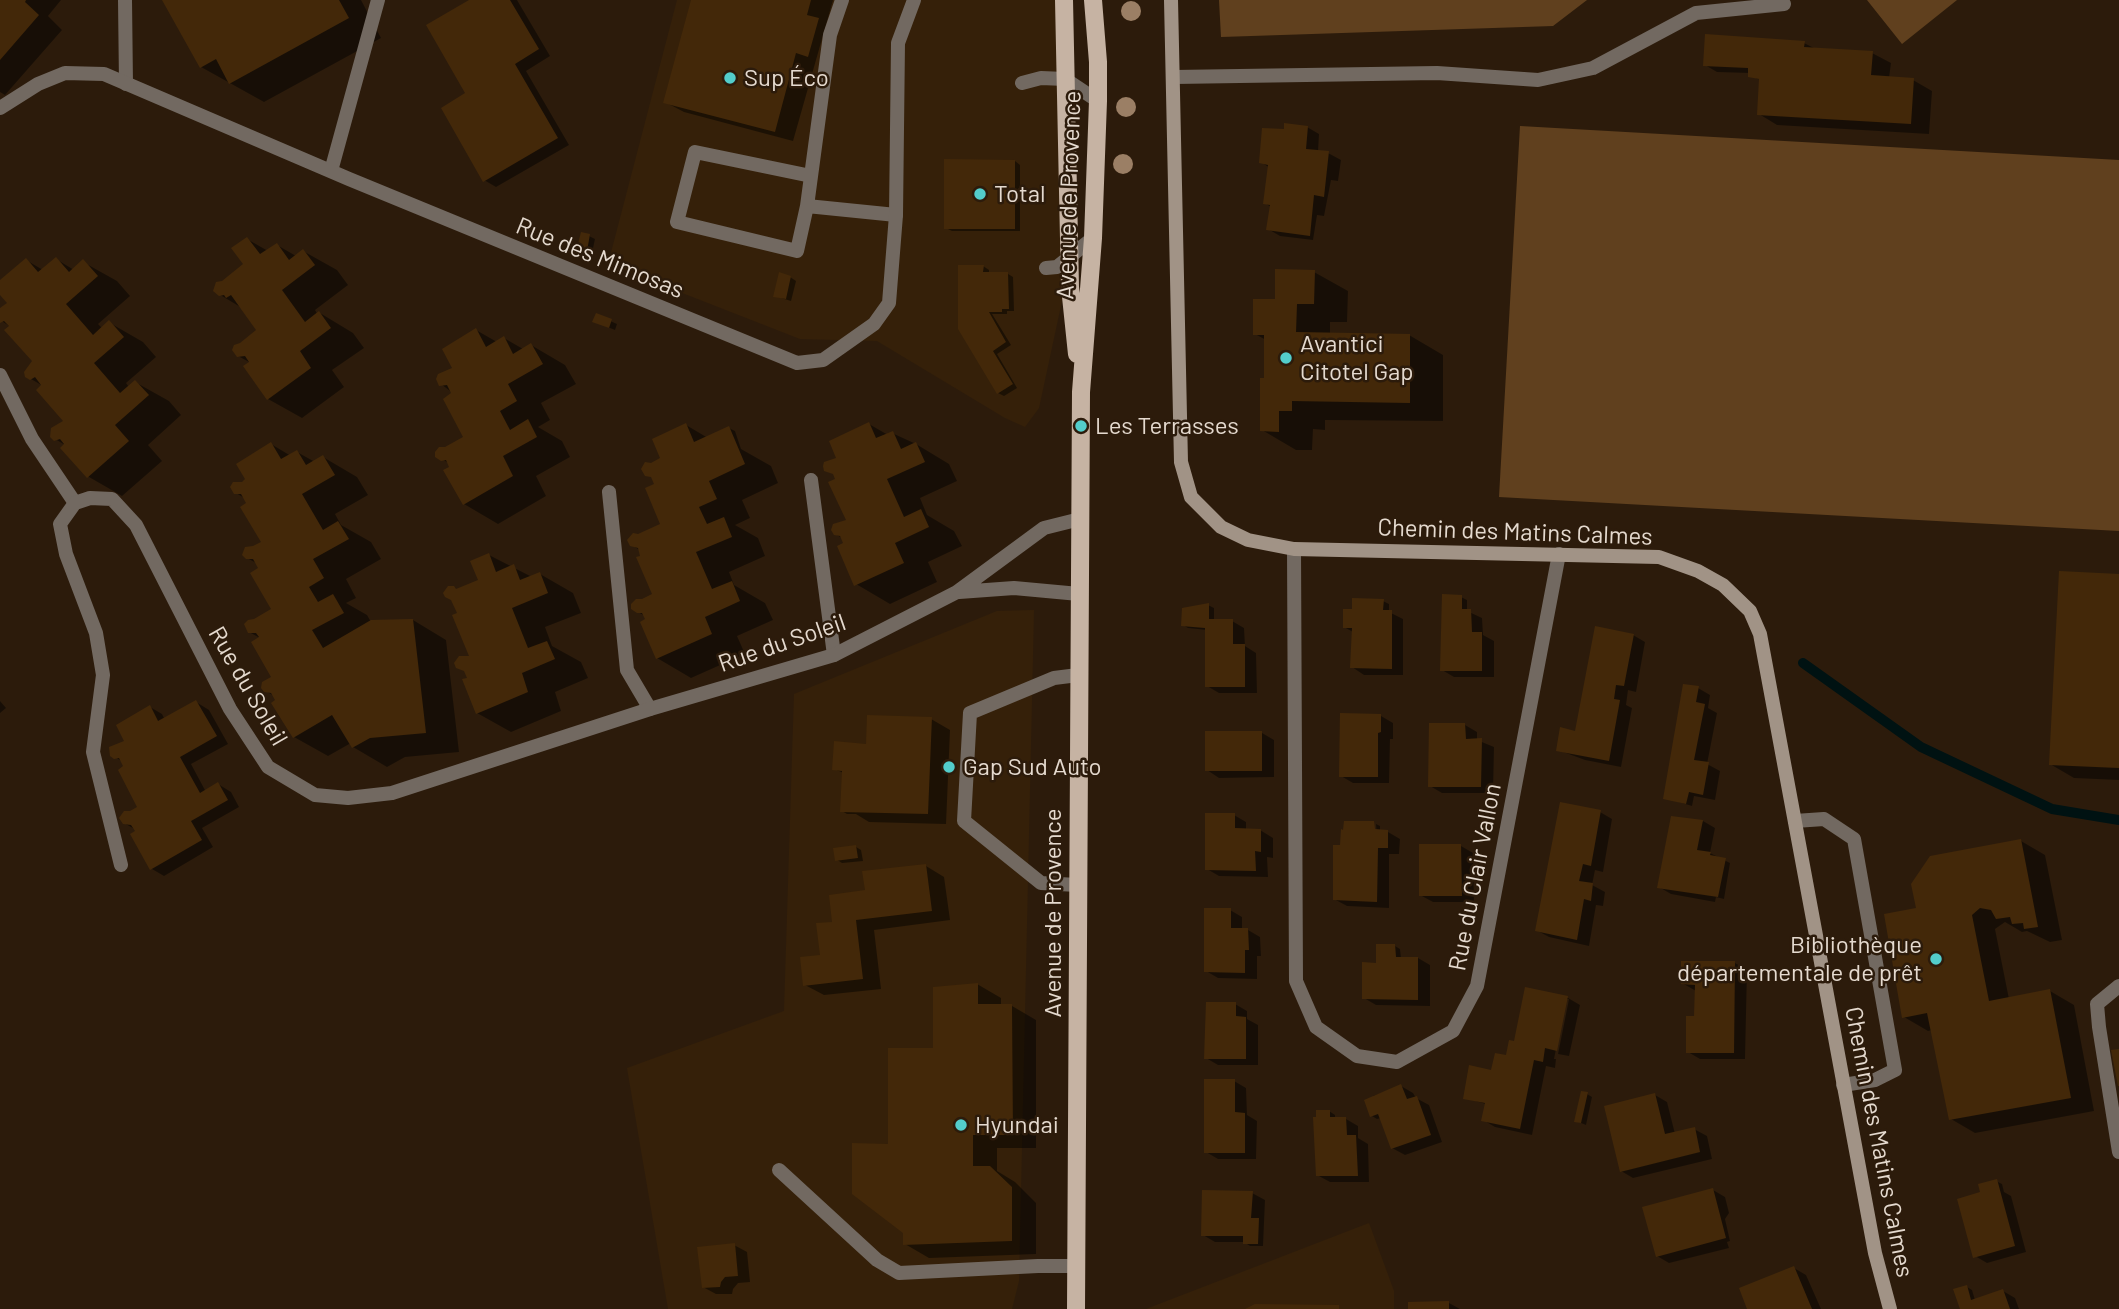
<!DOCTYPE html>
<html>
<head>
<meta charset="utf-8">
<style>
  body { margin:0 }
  canvas { display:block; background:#2c1b0b }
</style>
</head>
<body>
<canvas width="2119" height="1309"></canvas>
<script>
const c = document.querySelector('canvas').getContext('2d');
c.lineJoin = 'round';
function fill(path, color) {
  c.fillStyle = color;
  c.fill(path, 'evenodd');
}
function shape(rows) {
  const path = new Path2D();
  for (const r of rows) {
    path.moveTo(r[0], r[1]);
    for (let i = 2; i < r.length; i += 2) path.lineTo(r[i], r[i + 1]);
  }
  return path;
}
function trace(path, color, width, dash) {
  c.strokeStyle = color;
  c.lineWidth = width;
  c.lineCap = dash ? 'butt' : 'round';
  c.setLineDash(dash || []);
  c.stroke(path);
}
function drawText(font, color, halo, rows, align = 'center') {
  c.font = font + ' Barlow,sans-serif';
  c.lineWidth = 5;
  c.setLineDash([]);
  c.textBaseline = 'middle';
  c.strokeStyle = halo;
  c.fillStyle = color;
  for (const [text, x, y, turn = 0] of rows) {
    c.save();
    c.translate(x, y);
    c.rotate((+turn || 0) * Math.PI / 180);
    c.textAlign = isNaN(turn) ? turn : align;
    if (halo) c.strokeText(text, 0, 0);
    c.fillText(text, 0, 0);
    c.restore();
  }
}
fill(shape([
  [677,0,1058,0,1062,301,1039,408,1025,427,1005,418,877,341,800,339,608,264],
  [1034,610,1019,1281,1012,1309,668,1309,627,1068,784,1011,794,694,997,611],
  [1369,1223,1394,1291,1394,1309,1146,1309]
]), '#352009');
fill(shape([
  [1219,0,1587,0,1553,26,1221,37],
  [1867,0,1957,0,1902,44],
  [1520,126,2119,160,2119,531,1499,497]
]), '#60401e');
fill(shape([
  [0,0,61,0,48,16,62,30,5,95,0,92],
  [164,0,361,0,381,38,264,102,201,67],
  [473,0,517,0,550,56,526,71,569,145,496,187,484,180,467,94],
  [693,0,833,0,793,141,684,112,665,102],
  [1804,43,1816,49,1872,53,1891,63,1889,78,1913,80,1932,91,1929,134,1777,125,1759,114,1761,80,1750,76,1750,73,1717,72,1705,65],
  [1307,127,1319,134,1318,152,1328,153,1341,160,1338,181,1331,180,1324,216,1317,215,1313,240,1280,236,1268,229,1271,207,1265,203,1270,168,1261,162,1285,131],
  [1015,161,1020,165,1020,231,952,231,946,228],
  [589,236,595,239,592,253,579,247],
  [247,239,268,251,277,245,296,256,303,251,337,270,348,285,315,310,318,315,320,313,353,333,364,348,332,370,344,387,302,418,268,399,251,363,238,356,258,331,242,308,217,293,245,265],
  [56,259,74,270,83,262,117,281,130,296,98,324,103,329,110,323,143,342,156,357,126,383,129,387,135,382,169,401,181,415,148,445,162,461,122,496,89,477,62,448,65,445,52,437,66,421,43,386,31,379,34,361,11,327,0,320,0,311,9,303,0,292,0,282,26,260,43,270],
  [983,266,989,270,989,274,1008,274,1013,277,1014,311,1007,311,1007,314,992,314,1011,345,997,354,1017,388,1004,396,998,393,960,328],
  [1314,272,1348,291,1347,322,1330,322,1330,334,1409,335,1443,355,1443,421,1325,420,1325,430,1313,429,1312,450,1296,450,1262,430,1266,340,1255,334,1277,301],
  [790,277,796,281,791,301,775,296],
  [597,315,617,324,615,330,600,324],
  [476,330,497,342,504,338,523,349,531,345,565,365,576,384,541,403,550,420,538,427,562,441,570,457,536,476,546,496,498,524,464,504,450,464,437,456,465,438,454,394,441,384,454,369],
  [869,424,888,435,892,433,916,444,949,464,957,481,920,498,927,515,954,531,962,546,928,562,937,582,890,604,856,584,845,544,842,538,835,534,848,521,837,480,838,459],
  [686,425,708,438,729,428,735,431,741,449,771,466,778,483,742,500,750,518,735,525,758,538,765,556,729,572,734,585,765,603,773,620,737,636,745,654,691,678,657,658,645,616,638,612,654,595,640,550,631,545,638,535,662,525,656,485,662,459],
  [271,444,291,456,297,452,315,462,323,457,357,477,368,495,335,514,341,525,371,542,381,559,346,579,356,598,346,603,367,615,371,622,413,620,446,640,459,752,405,757,387,767,353,747,351,743,328,756,294,737,274,696,266,691,274,678,260,638,249,632,273,609,258,564,247,558,263,543,249,504,246,499,236,493],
  [489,555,532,577,540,574,573,593,581,613,545,627,552,646,581,662,588,678,555,692,561,711,511,732,477,713,469,680,471,658,459,614,457,590,480,581],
  [2119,576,2119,780,2074,778,2050,764],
  [1461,597,1467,600,1467,611,1482,618,1483,635,1494,641,1494,677,1454,677,1442,670],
  [1383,601,1389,604,1389,612,1403,619,1403,675,1364,675,1352,667,1353,632,1344,627,1354,611],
  [1208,605,1214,608,1214,621,1232,621,1244,628,1245,646,1256,653,1257,693,1219,693,1207,686,1207,630,1188,628,1183,625],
  [1633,635,1645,642,1636,692,1628,690,1626,705,1632,708,1621,767,1585,760,1558,750,1576,733],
  [1698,688,1710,695,1708,708,1717,713,1707,764,1720,771,1715,800,1694,796,1692,806,1665,798],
  [0,701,6,708,0,713],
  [196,702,209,710,228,744,191,764,206,792,218,784,231,792,239,807,202,828,213,847,164,876,152,869,138,831,124,823,130,813,139,808,125,767,123,762,115,757,150,707,162,714,165,720],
  [1381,716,1393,723,1393,739,1390,739,1389,783,1353,783,1341,776],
  [931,719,950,730,946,824,869,822,856,814,847,814,842,811,844,773,834,769,867,745],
  [1465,725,1477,732,1477,740,1494,747,1493,793,1442,793,1430,786],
  [1262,733,1274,740,1274,777,1219,778,1207,770],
  [1600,812,1612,819,1603,872,1595,870,1592,885,1605,892,1603,906,1596,905,1589,946,1549,937,1536,930],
  [1234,815,1246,822,1246,830,1260,830,1273,838,1273,858,1267,857,1268,877,1219,876,1207,869],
  [1703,821,1715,828,1710,853,1730,863,1724,899,1716,897,1715,902,1671,894,1659,887],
  [1346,823,1374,823,1374,838,1377,838,1376,824,1380,826,1380,832,1388,832,1400,839,1399,854,1389,854,1389,908,1347,906,1334,899,1335,847,1342,847],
  [2021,841,2045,855,2062,940,2050,942,2027,931,2022,932,2005,922,1995,929,2009,999,2050,991,2074,1005,2094,1111,1975,1133,1951,1119,1932,1030,1928,1031,1904,1017,1918,909],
  [1420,846,1461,846,1473,853,1474,902,1433,902,1420,895],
  [856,847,861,850,863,861,842,863,836,859],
  [926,866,944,877,950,920,874,930,881,989,824,995,805,985,822,957,834,923,867,892],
  [1230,910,1242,917,1242,930,1248,930,1260,937,1261,956,1257,956,1257,979,1218,978,1206,971],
  [1395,946,1400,949,1401,958,1418,958,1430,965,1430,1006,1376,1005,1364,998,1378,965],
  [1735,963,1747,970,1745,1059,1700,1059,1688,1052,1696,1017,1696,991,1682,983],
  [977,984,1001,998,1001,1006,1012,1006,1036,1020,1036,1148,997,1148,997,1171,1015,1182,1036,1203,1036,1254,929,1258,905,1244,890,1146,935,1050],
  [1526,990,1568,998,1580,1005,1569,1056,1558,1054,1569,999,1566,999,1554,1059,1556,1059,1555,1068,1546,1066,1532,1135,1495,1127,1483,1120,1486,1104,1465,1098,1470,1067,1492,1073,1496,1055,1507,1057,1510,1042,1515,1043],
  [1235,1004,1247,1011,1247,1019,1258,1025,1258,1065,1218,1065,1206,1058],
  [1234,1081,1246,1088,1247,1115,1257,1121,1256,1159,1218,1159,1206,1152],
  [1401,1086,1413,1093,1416,1098,1429,1105,1442,1142,1405,1155,1392,1148,1381,1118,1377,1119,1372,1116,1375,1101,1373,1096],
  [1587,1094,1592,1097,1586,1125,1576,1121],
  [1655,1095,1667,1102,1675,1134,1694,1129,1707,1136,1712,1159,1633,1178,1621,1171],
  [1329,1111,1335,1115,1335,1119,1346,1119,1358,1126,1358,1138,1368,1144,1369,1182,1330,1182,1317,1175],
  [1996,1181,2002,1184,2004,1192,2011,1196,2026,1252,1987,1263,1975,1256],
  [1713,1190,1725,1197,1729,1213,1725,1219,1730,1241,1727,1242,1729,1248,1669,1263,1657,1256],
  [1252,1193,1265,1200,1263,1246,1250,1246,1244,1242,1215,1242,1203,1235],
  [734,1245,747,1252,750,1282,738,1283,733,1289,732,1294,716,1294,703,1287],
  [1794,1268,1806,1275,1821,1309,1749,1309],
  [1967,1287,1972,1290,1975,1300,2003,1291,2015,1298,2019,1309,1961,1309],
  [1449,1303,1460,1309,1410,1309]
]), '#0007');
trace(shape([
  [1803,663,1921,747,2052,809,2119,820]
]), '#001212', 10);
fill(shape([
  [0,0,26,0,25,2,39,15,0,60],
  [162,0,339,0,349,18,229,84,216,59,200,68],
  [469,0,510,0,539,49,515,64,558,138,483,182,441,108,465,93,426,25],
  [691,0,811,0,807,15,819,18,808,57,796,53,775,132,663,103],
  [1705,34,1805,41,1804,47,1873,51,1871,75,1914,78,1911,124,1757,115,1759,79,1748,77,1748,68,1703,66],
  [1284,123,1308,126,1306,149,1329,151,1324,197,1314,195,1310,236,1266,230,1270,205,1263,204,1268,165,1259,163,1262,128,1284,129],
  [944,159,1015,160,1015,229,944,229],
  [581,232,590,234,587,251,577,248],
  [247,237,260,254,277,243,289,260,303,249,315,265,282,290,305,322,319,311,331,328,300,351,311,368,267,400,243,366,249,362,245,356,237,357,232,350,234,345,240,343,256,330,231,295,226,298,224,295,219,296,213,291,216,282,222,281,243,264,231,248],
  [56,257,69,272,83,259,98,276,66,304,93,335,109,320,124,337,94,363,120,393,135,380,149,395,115,425,129,441,87,478,60,448,64,444,60,439,54,441,50,437,51,428,63,421,36,390,41,385,35,377,30,380,25,377,24,372,32,361,4,330,9,326,4,321,0,323,0,308,7,303,0,295,0,280,26,258,38,272],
  [958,265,984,265,983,272,1008,272,1009,309,1002,309,1002,312,989,312,1006,342,993,351,1013,384,997,394,958,329],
  [1275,269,1315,270,1314,304,1297,304,1296,332,1410,334,1410,403,1292,401,1292,411,1279,411,1279,432,1260,431,1260,378,1264,378,1264,335,1253,335,1253,299,1275,299],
  [779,272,791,276,786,299,773,297],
  [596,313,612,319,609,328,592,322],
  [476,328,486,347,504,336,513,354,531,343,543,364,508,384,517,401,500,411,510,430,528,419,537,437,503,456,513,476,463,505,443,470,449,467,446,460,441,461,435,457,435,452,439,447,445,447,463,437,443,399,451,393,447,385,439,386,436,379,438,374,452,368,442,349],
  [869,422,876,438,893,431,901,449,916,442,925,462,887,479,904,517,921,509,929,527,895,543,904,563,854,586,837,546,843,543,840,536,834,535,831,530,833,524,846,520,828,482,835,479,833,474,824,471,823,466,824,462,836,458,829,441],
  [686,423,694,442,729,426,745,464,709,481,717,499,699,507,707,524,724,517,732,537,696,552,712,589,732,581,740,601,705,617,712,634,656,659,640,622,645,619,642,613,637,613,631,609,631,604,636,599,642,599,652,594,636,557,640,556,638,548,630,546,627,540,633,533,638,534,660,524,645,488,654,484,651,477,645,476,641,469,645,462,651,463,660,458,652,439],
  [271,442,281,459,297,450,306,465,323,455,335,475,302,494,323,530,338,521,349,539,313,559,324,578,309,587,318,602,333,594,344,613,312,630,323,648,371,620,413,619,426,733,370,738,352,748,332,715,293,738,271,703,275,700,271,693,264,692,261,688,262,682,271,677,251,642,259,637,256,633,248,633,244,624,248,620,254,619,271,609,250,573,258,568,253,559,246,559,242,555,245,547,253,546,261,542,240,507,246,503,241,494,234,494,230,487,233,482,242,482,245,479,236,464],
  [489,553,496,572,514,564,520,580,540,572,548,593,512,608,528,648,547,641,555,659,522,673,528,692,476,714,462,679,467,678,464,671,456,668,454,663,459,656,469,656,452,615,457,613,451,600,445,597,443,593,448,586,454,586,456,589,478,580,470,561],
  [2059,571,2119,574,2119,768,2049,765],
  [1442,594,1462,595,1462,609,1471,609,1472,632,1482,632,1482,671,1440,671],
  [1352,598,1384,599,1383,610,1392,610,1392,669,1350,668,1352,628,1343,628,1343,609,1352,609],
  [1209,603,1209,619,1233,619,1233,644,1245,644,1245,687,1205,687,1205,628,1181,626,1182,608],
  [1595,626,1634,634,1624,686,1616,685,1614,699,1620,700,1609,761,1556,751,1560,727,1575,731],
  [1683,684,1699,686,1696,702,1705,704,1694,760,1709,762,1703,795,1689,792,1686,804,1663,799],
  [196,700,217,736,180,757,200,793,218,782,228,800,191,821,202,840,150,870,130,834,135,831,131,825,123,824,119,818,124,811,130,811,137,807,118,770,123,766,119,758,114,759,110,756,109,747,124,741,116,725,150,705,158,721],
  [1340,713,1381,714,1381,732,1378,733,1378,777,1339,777],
  [867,715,932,717,928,814,840,812,842,771,832,770,834,741,866,744],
  [1429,723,1465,723,1466,739,1482,738,1481,787,1428,787],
  [1205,731,1262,731,1262,771,1205,771],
  [1560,802,1601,810,1591,866,1583,864,1579,881,1593,883,1591,901,1584,899,1577,940,1535,931],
  [1205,813,1235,813,1235,828,1261,829,1261,852,1255,851,1256,871,1205,870],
  [1671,816,1703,820,1697,850,1711,852,1710,855,1726,858,1718,897,1657,888],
  [1344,821,1374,821,1375,829,1388,830,1388,848,1378,848,1377,902,1333,900,1333,845,1340,845,1341,829,1343,830],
  [2021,839,2038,927,2024,929,2023,923,2012,924,2010,917,1996,919,1991,910,1980,908,1972,915,1989,1001,2050,989,2071,1098,1949,1120,1927,1013,1902,1018,1884,914,1916,908,1911,884,1930,856],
  [1419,844,1461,844,1462,896,1419,896],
  [856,845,858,858,835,861,833,848],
  [926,864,932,911,856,920,863,979,803,986,800,957,820,955,816,923,832,922,829,895,865,890,862,871],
  [1204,908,1231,908,1231,928,1248,928,1249,950,1245,950,1245,973,1204,972],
  [1376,944,1395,944,1396,957,1418,957,1418,1000,1362,999,1362,962,1376,963],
  [1681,961,1735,961,1734,1053,1686,1053,1686,1016,1694,1016,1695,985,1681,984],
  [978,983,978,1004,1012,1004,1013,1135,973,1135,973,1166,990,1166,1012,1187,1012,1241,903,1245,903,1233,852,1194,852,1143,888,1144,888,1048,933,1048,933,987],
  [1525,987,1568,996,1557,1051,1545,1048,1543,1062,1534,1060,1520,1129,1481,1121,1485,1103,1463,1099,1469,1065,1491,1070,1495,1053,1506,1055,1509,1040,1514,1041],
  [1206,1002,1236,1002,1236,1016,1246,1017,1246,1059,1204,1059],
  [2119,1049,2119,1086,2118,1086,2111,1050],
  [1204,1079,1235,1079,1235,1112,1245,1113,1245,1153,1204,1153],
  [1401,1084,1407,1099,1417,1096,1431,1135,1391,1149,1378,1114,1370,1117,1364,1100],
  [1581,1091,1588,1092,1581,1123,1574,1122],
  [1655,1093,1665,1134,1695,1127,1700,1152,1620,1172,1604,1106],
  [1316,1110,1330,1110,1330,1117,1346,1117,1347,1135,1356,1135,1358,1176,1316,1176,1313,1117,1316,1117],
  [1997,1179,2015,1246,1973,1258,1957,1199,1980,1192,1978,1184],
  [1713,1188,1726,1238,1656,1257,1642,1207],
  [1202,1190,1253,1191,1251,1218,1259,1218,1258,1244,1243,1244,1243,1236,1201,1236],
  [735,1243,738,1276,725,1277,721,1282,720,1287,702,1288,697,1247],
  [1794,1266,1812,1309,1747,1309,1739,1288],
  [1967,1285,1971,1300,2003,1289,2010,1309,1960,1309,1953,1289],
  [1449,1301,1449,1309,1408,1309,1408,1302],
  [1255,1304,1339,1305,1339,1309,1245,1309]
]), '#432809');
trace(shape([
  [125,0,126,84],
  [842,0,830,35,807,206,896,215],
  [1174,77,1437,73,1538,80,1593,68,1696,13,1784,4],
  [1022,83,1041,78,1065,79,1098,101],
  [807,206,797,251,677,222,695,152,811,176],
  [1046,268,1057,267,1093,238],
  [0,375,32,439,75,503],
  [811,480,834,655],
  [609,492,627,670,650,709],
  [1795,821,1824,819,1854,839,1895,1070,1875,1080,1843,1085],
  [1077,885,1041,883,964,821,970,713,1054,678,1078,675],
  [2119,986,2097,1004,2099,1027,2119,1152],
  [779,1170,877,1260,899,1273,1038,1266,1076,1266]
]), '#726961', 14);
trace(shape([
  [0,108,38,84,65,73,104,74,349,179,797,363,823,360,874,324,889,303,896,215,898,43,914,0],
  [331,171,378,0],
  [1294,549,1296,981,1316,1027,1357,1056,1397,1062,1453,1031,1477,986,1559,554],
  [959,592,1014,588,1079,594],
  [121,865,93,752,103,675,96,633,66,554,60,524,75,503,90,498,112,499,136,525,230,709,268,767,315,795,348,798,392,793,650,709,834,655,957,592,1044,528,1080,519]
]), '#726961', 14);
trace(shape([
  [1171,0,1181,462,1191,497,1221,527,1248,540,1294,549,1659,557,1698,571,1723,585,1750,611,1760,634,1875,1253,1890,1309]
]), '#a19386', 14);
trace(shape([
  [1064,0,1070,287,1077,354],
  [1076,1309,1081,392,1093,238,1098,101,1098,62,1093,0]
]), '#c6b3a3', 18);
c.fillStyle = '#9b7f65';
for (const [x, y] of [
  [1131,11],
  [1126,107],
  [1123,164]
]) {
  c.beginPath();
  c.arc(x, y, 10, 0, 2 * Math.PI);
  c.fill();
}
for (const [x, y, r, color] of [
  [730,78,7,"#53cdcb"],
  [980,194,7,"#53cdcb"],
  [1286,358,7,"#53cdcb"],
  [1081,426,7,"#53cdcb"],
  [949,767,7,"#53cdcb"],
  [1936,959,7,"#53cdcb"],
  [961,1125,7,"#53cdcb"]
]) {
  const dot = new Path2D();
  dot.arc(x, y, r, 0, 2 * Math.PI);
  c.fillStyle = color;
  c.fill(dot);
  trace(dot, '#2c1b0b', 2.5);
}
drawText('24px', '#e5dacf', '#2c1b0b', [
  ["Sup Éco",744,78],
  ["Total",994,194],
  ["Avantici",1300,344],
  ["Citotel Gap",1300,372],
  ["Les Terrasses",1095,426],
  ["Gap Sud Auto",963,767],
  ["Bibliothèque",1922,945,"right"],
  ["départementale de prêt",1922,973,"right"],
  ["Hyundai",975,1125]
], 'left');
drawText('24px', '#e5dacf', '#2c1b0b', [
  ["Avenue de Provence",1069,195,-88],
  ["Rue des Mimosas",600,258,22],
  ["Chemin des Matins Calmes",1515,532,2],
  ["Rue du Soleil",782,643,-19],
  ["Rue du Soleil",248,686,60],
  ["Rue du Clair Vallon",1475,877,-79],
  ["Avenue de Provence",1053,913,-90],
  ["Chemin des Matins Calmes",1879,1142,79]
]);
</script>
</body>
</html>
